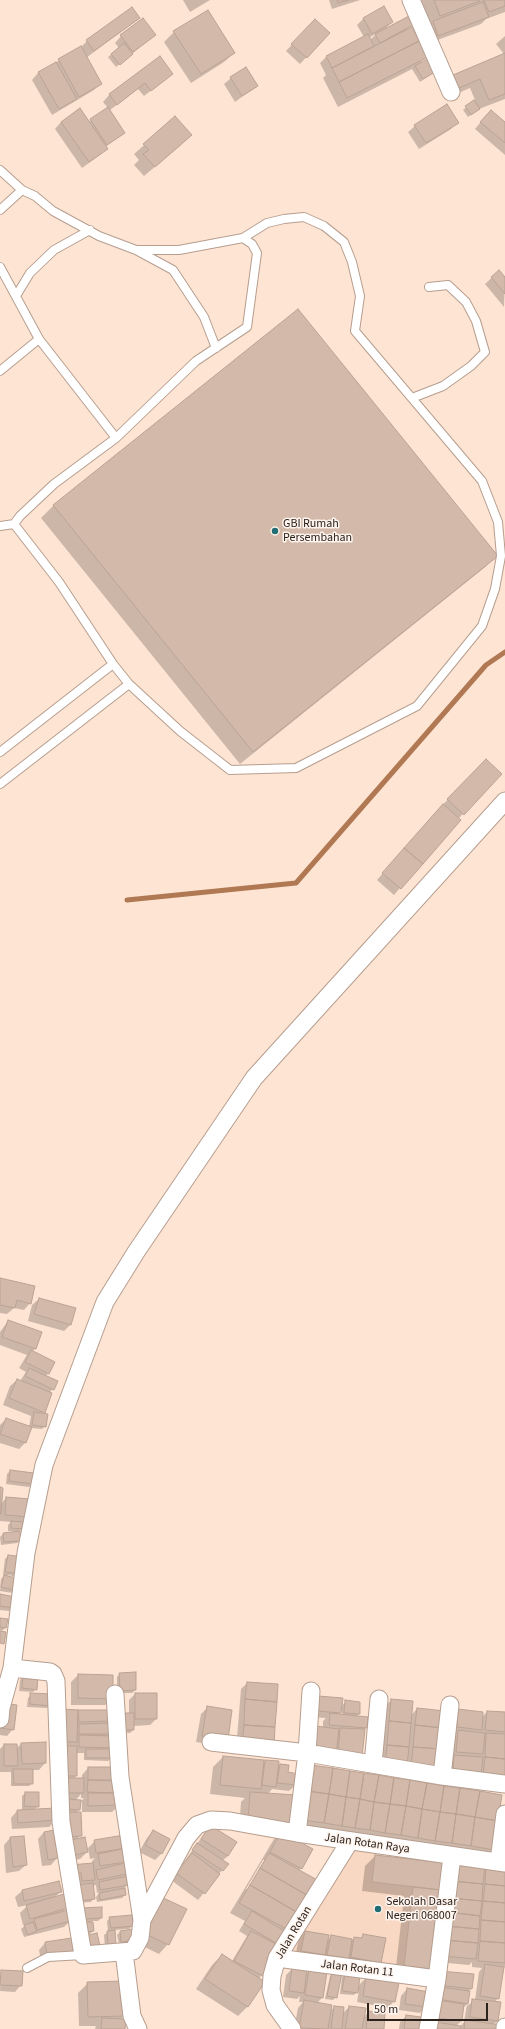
<!DOCTYPE html>
<html>
<head>
<meta charset="utf-8">
<style>
  body { margin:0 }
  #map { position:relative; width:505px; height:2029px; overflow:hidden; background:#fee4d3; font-family:"Source Sans 3",sans-serif }
  canvas { display:block }
  .scale { position:absolute; left:367px; top:2003px; width:121px; height:18px; box-sizing:border-box; border:2px solid #2b221c; border-top:0; padding-left:5px; font-size:12px; line-height:14px; white-space:nowrap; color:#2b221c; -webkit-text-stroke:3px #fff4ee; paint-order:stroke }
</style>
</head>
<body>
<div id="map">
<canvas width="505" height="2029"></canvas>
<div class="scale">50 m</div>
</div>
<script>
const c = document.querySelector('canvas').getContext('2d');
c.lineJoin = 'round';
function fill(path, color) {
  c.fillStyle = color;
  c.fill(path, 'evenodd');
}
function shape(rows) {
  const path = new Path2D();
  for (const r of rows) {
    path.moveTo(r[0], r[1]);
    for (let i = 2; i < r.length; i += 2) path.lineTo(r[i], r[i + 1]);
  }
  return path;
}
function trace(path, color, width, dash) {
  c.strokeStyle = color;
  c.lineWidth = width;
  c.lineCap = dash ? 'butt' : 'round';
  c.setLineDash(dash || []);
  c.stroke(path);
}
function drawText(font, color, halo, rows, align = 'center') {
  c.font = font + ' "Source Sans 3",sans-serif';
  c.lineWidth = 3;
  c.setLineDash([]);
  c.textBaseline = 'middle';
  c.strokeStyle = halo;
  c.fillStyle = color;
  for (const [text, x, y, turn = 0] of rows) {
    c.save();
    c.translate(x, y);
    c.rotate((+turn || 0) * Math.PI / 180);
    c.textAlign = isNaN(turn) ? turn : align;
    if (halo) c.strokeText(text, 0, 0);
    c.fillText(text, 0, 0);
    c.restore();
  }
}
fill(shape([
  [348,1849,448,1860,435,1974,287,1957]
]), '#f9d8c3');
fill(shape([
  [183,0,210,0,190,12],
  [329,0,360,0,332,9],
  [421,0,505,0,505,12,486,19,481,24,432,42,430,25],
  [384,7,392,22,385,29,412,24,406,30,426,57,418,65,436,71,420,82,412,69,338,107,323,78,326,75,320,63,326,57,364,37,357,25,363,19],
  [375,34,375,35,370,40,369,38],
  [139,18,86,58,101,83,94,90,52,115,32,80,38,73,80,48,87,41],
  [308,27,329,33,300,64,286,51],
  [174,32,234,53,224,62,191,83,164,42],
  [155,35,116,67,108,57,119,48,115,43,121,36],
  [505,36,505,99,479,109,468,117,463,110,475,100,470,88,449,97,444,86,454,76,504,54,496,44],
  [160,58,172,74,144,96,138,89,110,110,124,133,105,147,106,149,100,155,82,168,55,129,61,122,88,122,108,108,103,102,109,95],
  [231,78,257,86,235,102,224,84],
  [175,118,181,145,144,176,134,165,139,160,134,154],
  [484,118,505,124,505,155,475,129],
  [457,122,451,129,419,149,408,132,415,126],
  [499,271,505,279,504,307,485,284],
  [298,311,496,556,484,568,240,764,41,518,53,506],
  [476,770,501,774,458,819,394,895,377,880,433,815],
  [0,1279,30,1303,24,1310,14,1308,7,1314,0,1313],
  [39,1299,70,1325,64,1331,28,1321,32,1305],
  [8,1321,41,1333,35,1349,32,1352,48,1374,45,1376,53,1389,49,1393,42,1414,45,1426,42,1429,31,1428,25,1443,19,1449,0,1443,0,1425,6,1419,29,1427,31,1416,3,1405,10,1386,17,1380,20,1381,26,1372,19,1368,27,1355,0,1345,0,1332],
  [10,1471,32,1484,29,1487,6,1484,7,1474],
  [0,1488,1,1504,6,1498,28,1516,22,1522,22,1529,19,1531,20,1540,17,1543,1,1545,0,1537,3,1534,15,1531,8,1531,8,1525,11,1522,0,1521],
  [8,1556,17,1577,8,1575,7,1577,19,1579,13,1593,0,1591,1,1579,5,1575,3,1575,5,1559],
  [0,1595,12,1608,9,1611,0,1610],
  [0,1619,5,1628,2,1631,0,1630],
  [120,1674,135,1690,132,1693,117,1693,117,1677],
  [78,1675,112,1698,105,1705,71,1705,71,1682],
  [23,1677,36,1689,33,1692,19,1691,20,1680],
  [247,1683,277,1685,236,1750,241,1689],
  [135,1694,156,1719,150,1725,133,1726,133,1730,130,1733,116,1732,129,1714,129,1700],
  [31,1695,50,1705,47,1708,27,1707,28,1698],
  [391,1700,410,1716,417,1709,438,1770,379,1770,385,1707],
  [346,1702,359,1702,359,1714,356,1717,366,1728,332,1761,323,1728,323,1721,326,1718,310,1717,312,1703,341,1706],
  [342,1710,342,1715,338,1715],
  [0,1707,13,1729,7,1736,0,1735],
  [208,1707,220,1746,196,1742,201,1714],
  [62,1710,110,1711,110,1721,107,1724,112,1724,112,1758,108,1761,84,1760,84,1753,76,1753,76,1776,73,1779,82,1779,82,1775,88,1768,115,1768,119,1805,112,1812,82,1812,82,1802,80,1802,79,1810,76,1813,81,1835,77,1839,87,1852,80,1859,63,1862],
  [81,1794,81,1798,84,1798,81,1801,75,1801],
  [459,1710,482,1717,487,1712,505,1713,505,1779,447,1779,452,1717],
  [21,1744,45,1763,39,1770,32,1770,32,1783,29,1786,11,1786,11,1772,0,1772,0,1749,4,1745,17,1748],
  [223,1757,263,1763,266,1761,277,1767,280,1765,296,1785,289,1791,272,1789,268,1794,301,1868,299,1871,318,1881,259,1979,248,2006,238,2016,196,1989,212,1965,222,1955,232,1961,247,1936,239,1931,245,1921,230,1913,274,1839,281,1833,239,1829,241,1802,245,1798,210,1794,213,1767],
  [263,1860,265,1860,248,1890,246,1889],
  [305,1772,493,1849,486,1856,296,1826],
  [25,1793,38,1806,34,1810,56,1820,49,1827,12,1829,11,1818,17,1811,22,1811,22,1796],
  [210,1826,228,1856,222,1861,227,1864,198,1900,171,1880],
  [153,1831,161,1854,155,1860,139,1852,147,1838],
  [44,1832,57,1858,51,1865,42,1866,38,1839],
  [10,1838,26,1865,19,1871,6,1873,4,1845],
  [95,1841,125,1847,122,1851,124,1861,120,1865,130,1873,127,1876,128,1884,124,1888,125,1895,122,1898,97,1902,96,1897,100,1892,97,1893,96,1885,92,1886,94,1898,91,1902,76,1903,65,1880,92,1864,92,1861,95,1858,90,1859,88,1848],
  [375,1856,444,1864,431,1969,422,1978,395,1976,404,1896,362,1891,365,1866],
  [505,1866,505,1967,502,1970,498,1998,494,2003,498,2021,493,2025,500,2029,429,2029,434,1978,471,1988,468,1992,467,2006,475,2000,479,1972,482,1968,472,1967,472,1962,469,1965,436,1962,447,1869],
  [467,2004,464,2022,460,2027,456,2026,461,2021,463,2008],
  [58,1882,60,1892,54,1898,67,1908,62,1912,70,1921,64,1927,24,1937,21,1929,27,1924,23,1925,20,1913,28,1905,18,1907,15,1897,22,1891],
  [149,1907,168,1944,159,1954,132,1941,119,1944,117,1935,120,1932,132,1931],
  [83,1909,101,1918,98,1921,92,1921,93,1931,90,1934,81,1934],
  [110,1918,132,1926,129,1929,114,1930,112,1948,105,1948,104,1935,108,1932,107,1921],
  [305,1932,327,1941,331,1937,352,1940,355,1938,360,1939,364,1935,380,1962,374,1969,295,1957,299,1938],
  [45,1943,79,1949,73,1956,41,1961,39,1950],
  [293,1968,306,1974,309,1970,322,1998,317,2003,330,2011,335,2007,343,2013,349,2007,363,2018,368,2012,383,2029,294,2029,298,2008,303,2002,299,2002,300,1996,297,1999,283,1997,286,1975],
  [1,1971,21,1985,15,1992,0,1991],
  [333,1973,336,1997,333,2000,325,1999,330,1976],
  [345,1974,357,1987,366,1978,394,2001,388,2008,357,2002,359,1990,354,1995,340,1994,342,1977],
  [88,1983,124,2015,120,2020,124,2029,95,2029,96,2026,79,2026,78,1993],
  [407,1989,426,2006,420,2013,399,2010,401,1996],
  [406,2016,425,2029,399,2029,400,2022]
]), '#0003');
trace(shape([
  [127,900,296,883,486,665,505,652]
]), '#b07853', 5);
const building = shape([
  [337,0,349,0,338,3,337,0],
  [434,0,479,0,480,1,440,16,434,0],
  [484,0,505,0,505,6,489,12,484,0],
  [483,2,489,17,438,36,433,21,483,2],
  [384,6,393,22,372,34,363,18,384,6],
  [132,7,140,18,94,51,86,40,132,7],
  [208,10,235,53,201,74,173,31,208,10],
  [409,16,413,25,380,43,375,34,409,16],
  [143,18,156,35,133,52,120,35,143,18],
  [315,19,330,33,307,58,291,44,315,19],
  [412,27,419,41,339,82,332,68,412,27],
  [368,34,374,46,332,68,326,56,368,34],
  [419,41,428,57,347,98,339,82,419,41],
  [124,43,133,54,120,65,111,54,124,43],
  [81,46,102,84,79,97,58,59,81,46],
  [505,53,505,94,489,100,480,79,459,88,453,75,505,53],
  [160,56,173,74,151,91,145,83,117,105,109,94,160,56],
  [429,58,437,71,423,79,415,66,429,58],
  [56,62,77,99,59,109,38,72,56,62],
  [246,67,258,86,242,96,230,77,246,67],
  [474,100,480,109,471,115,465,106,474,100],
  [447,104,459,123,426,143,414,125,447,104],
  [108,107,125,133,107,145,90,119,108,107],
  [80,108,108,149,89,162,61,122,80,108],
  [491,110,505,122,505,143,480,122,491,110],
  [175,116,192,135,155,167,143,154,149,150,143,144,175,116],
  [499,270,505,277,505,294,491,277,499,270],
  [298,309,498,556,253,752,53,505,298,309],
  [486,759,502,774,464,815,447,799,486,759],
  [443,804,461,820,423,864,404,848,443,804],
  [404,848,423,864,401,889,382,873,404,848],
  [0,1278,35,1286,31,1304,17,1300,15,1308,0,1305,0,1278],
  [39,1298,76,1308,71,1325,34,1314,39,1298],
  [8,1320,42,1332,36,1349,2,1337,8,1320],
  [31,1350,55,1362,49,1374,25,1362,31,1350],
  [29,1368,58,1381,54,1390,25,1376,29,1368],
  [17,1379,52,1393,45,1413,9,1398,17,1379],
  [34,1412,48,1414,46,1427,32,1425,34,1412],
  [6,1418,32,1427,26,1443,0,1434,6,1418],
  [10,1470,34,1473,33,1484,9,1481,10,1470],
  [0,1487,3,1488,1,1514,0,1514,0,1487],
  [6,1497,30,1499,29,1517,5,1515,6,1497],
  [11,1521,23,1522,23,1529,11,1528,11,1521],
  [20,1531,21,1541,4,1542,3,1533,20,1531],
  [8,1555,24,1557,21,1574,5,1572,8,1555],
  [4,1575,20,1579,17,1591,1,1587,4,1575],
  [0,1594,15,1597,13,1608,0,1606,0,1594],
  [0,1618,8,1619,6,1628,0,1627,0,1618],
  [0,1631,6,1632,4,1644,0,1643,0,1631],
  [136,1672,136,1690,120,1691,119,1673,136,1672],
  [78,1674,113,1675,113,1699,78,1698,78,1674],
  [23,1675,38,1677,37,1690,22,1688,23,1675],
  [247,1682,278,1684,277,1702,245,1699,247,1682],
  [30,1693,52,1694,51,1706,30,1704,30,1693],
  [135,1693,157,1693,157,1719,135,1719,135,1693],
  [318,1696,343,1698,341,1713,317,1711,318,1696],
  [245,1699,277,1702,275,1727,244,1725,245,1699],
  [391,1699,413,1701,411,1723,389,1721,391,1699],
  [345,1700,360,1702,360,1714,344,1713,345,1700],
  [3,1703,17,1705,14,1730,0,1728,3,1703],
  [207,1706,232,1710,228,1740,202,1736,207,1706],
  [417,1708,445,1711,443,1728,415,1725,417,1708],
  [62,1709,78,1710,77,1742,61,1742,62,1709],
  [458,1709,483,1712,482,1730,457,1727,458,1709],
  [78,1710,111,1710,111,1721,79,1722,78,1710],
  [487,1711,505,1712,505,1732,485,1730,487,1711],
  [120,1713,134,1713,134,1730,119,1730,120,1713],
  [330,1713,368,1717,367,1728,329,1725,330,1713],
  [389,1721,411,1723,409,1747,387,1745,389,1721],
  [113,1723,113,1734,79,1734,79,1724,113,1723],
  [244,1725,275,1727,274,1746,242,1744,244,1725],
  [415,1725,443,1728,441,1749,413,1747,415,1725],
  [316,1726,339,1729,336,1755,313,1753,316,1726],
  [340,1728,365,1729,362,1757,338,1755,340,1728],
  [458,1730,485,1733,483,1754,456,1752,458,1730],
  [486,1733,505,1734,505,1759,485,1757,486,1733],
  [79,1735,114,1736,114,1748,79,1747,79,1735],
  [46,1742,46,1763,22,1764,21,1743,46,1742],
  [4,1744,17,1744,18,1766,4,1766,4,1744],
  [387,1745,409,1747,407,1766,385,1764,387,1745],
  [65,1746,77,1746,77,1776,65,1776,65,1746],
  [413,1747,441,1749,438,1771,411,1768,413,1747],
  [86,1749,113,1749,113,1758,86,1758,86,1749],
  [454,1755,483,1757,481,1775,453,1772,454,1755],
  [223,1756,264,1760,261,1789,220,1785,223,1756],
  [485,1757,505,1759,505,1778,483,1776,485,1757],
  [265,1760,279,1761,276,1787,262,1785,265,1760],
  [280,1764,289,1765,288,1772,298,1774,297,1785,277,1783,280,1764],
  [311,1765,333,1768,329,1794,307,1791,311,1765],
  [88,1767,116,1767,116,1780,88,1780,88,1767],
  [333,1768,350,1771,346,1797,329,1794,333,1768],
  [13,1769,33,1769,33,1784,14,1784,13,1769],
  [350,1771,364,1773,360,1799,346,1797,350,1771],
  [364,1773,379,1775,374,1802,360,1799,364,1773],
  [379,1775,394,1778,390,1804,374,1802,379,1775],
  [63,1778,84,1778,84,1793,63,1793,63,1778],
  [394,1778,410,1780,406,1806,390,1804,394,1778],
  [88,1780,116,1781,115,1793,87,1792,88,1780],
  [410,1780,427,1783,422,1809,406,1806,410,1780],
  [427,1783,444,1786,440,1812,422,1809,427,1783],
  [444,1786,460,1788,456,1814,440,1812,444,1786],
  [460,1788,480,1791,475,1817,456,1814,460,1788],
  [307,1791,329,1794,324,1823,302,1820,307,1791],
  [480,1791,502,1795,498,1821,475,1817,480,1791],
  [25,1792,39,1792,39,1807,24,1806,25,1792],
  [250,1792,297,1795,295,1824,248,1820,250,1792],
  [88,1793,119,1793,120,1805,88,1806,88,1793],
  [329,1794,346,1797,342,1826,324,1823,329,1794],
  [346,1797,360,1799,355,1828,342,1826,346,1797],
  [67,1799,81,1800,80,1810,66,1809,67,1799],
  [360,1799,374,1802,370,1830,355,1828,360,1799],
  [374,1802,390,1804,385,1833,370,1830,374,1802],
  [390,1804,406,1806,401,1835,385,1833,390,1804],
  [406,1806,422,1809,418,1838,401,1835,406,1806],
  [56,1808,57,1820,18,1823,17,1810,56,1808],
  [422,1809,440,1812,435,1841,418,1838,422,1809],
  [65,1812,81,1812,82,1836,67,1837,65,1812],
  [440,1812,456,1814,452,1843,435,1841,440,1812],
  [456,1814,475,1817,471,1846,452,1843,456,1814],
  [475,1817,498,1821,494,1850,471,1846,475,1817],
  [210,1825,237,1842,228,1856,201,1839,210,1825],
  [54,1830,58,1858,48,1860,44,1832,54,1830],
  [153,1830,170,1839,162,1854,145,1845,153,1830],
  [281,1832,313,1849,302,1869,270,1852,281,1832],
  [124,1835,126,1848,96,1853,94,1840,124,1835],
  [24,1836,27,1865,13,1867,10,1837,24,1836],
  [85,1837,88,1852,70,1856,66,1841,85,1837],
  [197,1843,229,1864,223,1871,192,1850,197,1843],
  [122,1849,125,1862,100,1866,98,1854,122,1849],
  [192,1853,220,1874,205,1894,176,1873,192,1853],
  [269,1853,319,1881,310,1897,260,1868,269,1853],
  [375,1855,445,1863,441,1890,372,1882,375,1855],
  [129,1862,131,1873,98,1880,96,1870,129,1862],
  [453,1862,485,1865,483,1884,452,1881,453,1862],
  [93,1863,95,1880,82,1881,81,1873,71,1874,70,1865,93,1863],
  [486,1864,505,1865,505,1886,485,1884,486,1864],
  [260,1868,310,1897,300,1914,250,1885,260,1868],
  [128,1876,129,1885,100,1890,99,1882,128,1876],
  [59,1881,62,1892,24,1901,22,1890,59,1881],
  [452,1881,483,1884,482,1901,450,1898,452,1881],
  [93,1883,95,1899,79,1901,77,1885,93,1883],
  [485,1884,505,1886,505,1903,483,1901,485,1884],
  [250,1885,300,1914,290,1931,239,1903,250,1885],
  [413,1887,441,1890,432,1969,404,1966,413,1887],
  [125,1888,126,1895,100,1900,99,1893,125,1888],
  [64,1894,68,1908,30,1919,26,1905,64,1894],
  [159,1896,187,1909,169,1945,141,1932,159,1896],
  [450,1898,482,1901,480,1916,449,1912,450,1898],
  [483,1901,505,1903,505,1922,481,1920,483,1901],
  [102,1907,102,1918,83,1919,82,1908,102,1907],
  [68,1910,71,1921,37,1930,34,1919,68,1910],
  [252,1911,289,1934,281,1946,244,1924,252,1911],
  [449,1912,480,1916,479,1929,447,1926,449,1912],
  [132,1915,134,1926,111,1928,109,1917,132,1915],
  [481,1920,505,1922,505,1943,480,1941,481,1920],
  [33,1922,37,1931,28,1935,24,1925,33,1922],
  [83,1922,93,1922,94,1931,84,1932,83,1922],
  [445,1926,479,1929,478,1943,444,1940,445,1926],
  [133,1929,135,1940,121,1942,120,1931,133,1929],
  [115,1930,116,1945,108,1945,107,1931,115,1930],
  [251,1931,280,1946,263,1976,234,1961,251,1931],
  [305,1931,329,1935,325,1955,301,1951,305,1931],
  [97,1933,100,1946,88,1948,85,1936,97,1933],
  [363,1934,386,1938,381,1963,351,1957,354,1937,362,1938,363,1934],
  [331,1935,352,1939,349,1959,327,1955,331,1935],
  [78,1937,80,1950,47,1955,45,1942,78,1937],
  [444,1940,478,1943,476,1959,443,1956,444,1940],
  [480,1941,505,1943,505,1963,478,1961,480,1941],
  [222,1954,265,1982,248,2007,205,1979,222,1954],
  [485,1964,504,1967,499,1999,480,1996,485,1964],
  [292,1967,307,1969,304,1993,289,1991,292,1967],
  [309,1969,327,1972,323,1998,305,1995,309,1969],
  [1,1970,23,1971,22,1986,0,1985,1,1970],
  [440,1971,474,1974,472,1989,439,1985,440,1971],
  [332,1972,342,1973,337,1998,327,1996,332,1972],
  [345,1973,360,1975,358,1993,342,1991,345,1973],
  [366,1977,399,1983,395,2002,363,1996,366,1977],
  [124,1981,125,2016,88,2017,87,1982,124,1981],
  [439,1987,470,1991,468,2004,438,1999,439,1987],
  [407,1988,429,1992,427,2007,405,2004,407,1988],
  [472,1999,501,2002,498,2021,470,2017,472,1999],
  [304,2000,332,2005,328,2029,299,2028,304,2000],
  [437,2000,464,2004,462,2021,435,2018,437,2000],
  [334,2006,344,2007,342,2029,331,2029,334,2006],
  [349,2006,366,2008,362,2029,345,2029,349,2006],
  [368,2011,385,2013,384,2029,366,2029,368,2011],
  [406,2015,428,2018,426,2029,404,2029,406,2015],
  [102,2018,126,2019,125,2029,101,2029,102,2018],
  [465,2020,501,2025,501,2029,464,2029,465,2020],
  [435,2022,461,2026,461,2029,434,2029,435,2022]
]);
fill(building, '#d2b9a9');
trace(building, '#bba394', 1);
const service = shape([
  [0,170,22,190,35,196,53,211,99,236,136,250,173,270,204,317,216,348],
  [0,210,22,190],
  [136,250,179,250,243,238,252,244,257,253,247,327,196,361,116,438,54,484,20,516,14,524,59,582,113,664,129,684,180,731,230,770,296,768,417,706,482,626,495,589,501,556,498,522,482,481,355,331,360,296,352,262,344,242,324,226,304,217,284,219,267,223,243,238],
  [0,267,39,339,116,438],
  [16,296,30,273,54,250,90,230],
  [0,371,39,339],
  [412,398,443,386,471,366,485,352,476,321,466,302,448,285,429,287],
  [0,526,14,524],
  [0,752,113,664],
  [0,784,129,684],
  [27,1968,48,1957,83,1955]
]);
const minor = shape([
  [411,0,451,92],
  [12,1668,50,1672,53,1674,56,1681,61,1822,83,1955,133,1951,140,1938,142,1920,186,1838,197,1825,211,1820,230,1821,297,1833,505,1863],
  [115,1694,120,1777,142,1920],
  [0,1719,1,1708,12,1668,26,1553,44,1465,105,1302,136,1252,254,1078,505,801],
  [211,1742,307,1753,442,1776,505,1784],
  [373,1764,379,1699],
  [442,1776,450,1705],
  [297,1833,307,1753,311,1691],
  [499,1861,505,1814],
  [124,1952,132,2016,138,2029],
  [277,1958,437,1979],
  [292,2029,275,2005,271,1990,272,1976,277,1958,350,1841],
  [428,2029,437,1979,452,1856],
  [505,2029,505,2027]
]);
trace(service, '#b69e8f', 10);
trace(minor, '#b69e8f', 19);
trace(service, '#fff', 8);
trace(minor, '#fff', 17);
for (const [x, y, r, color] of [
  [275,531,4,"#216d73"],
  [378,1909,4,"#216d73"]
]) {
  const dot = new Path2D();
  dot.arc(x, y, r, 0, 2 * Math.PI);
  c.fillStyle = color;
  c.fill(dot);
  trace(dot, '#fff4ee', 1.5);
}
drawText('12px', '#2b221c', '#fff4ee', [
  ["GBI Rumah",283,524],
  ["Persembahan",283,538],
  ["Sekolah Dasar",386,1902],
  ["Negeri 068007",386,1916]
], 'left');
drawText('12px', '#2b221c', '#fff4ee', [
  ["Jalan Rotan Raya",367,1844,8],
  ["Jalan Rotan",294,1933,-59],
  ["Jalan Rotan 11",357,1969,7]
]);
</script>
</body>
</html>
